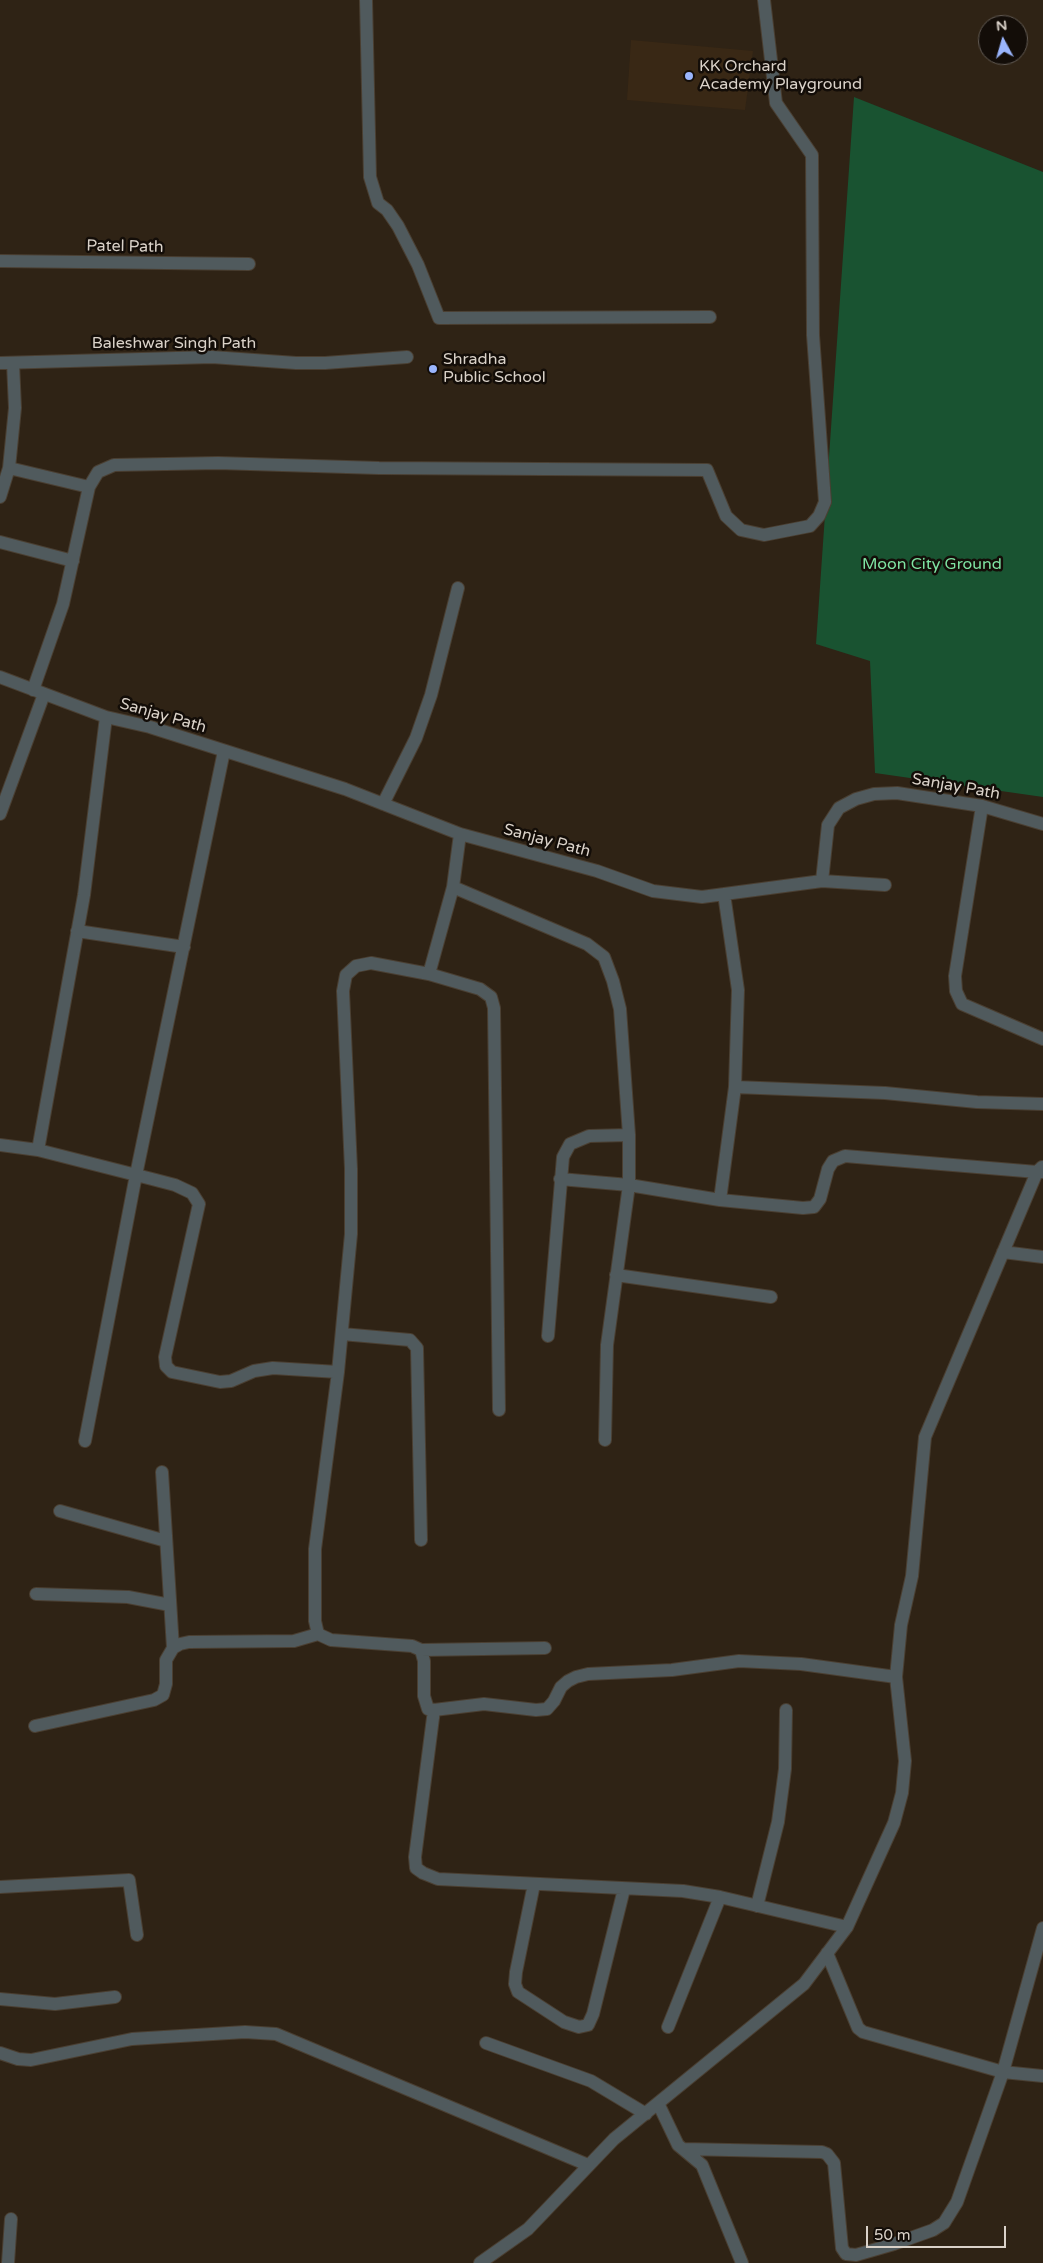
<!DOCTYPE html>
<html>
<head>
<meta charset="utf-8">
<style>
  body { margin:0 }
  #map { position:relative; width:1043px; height:2263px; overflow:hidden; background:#2f2315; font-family:"Varela Round",sans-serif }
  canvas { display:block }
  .north { position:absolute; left:978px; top:15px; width:50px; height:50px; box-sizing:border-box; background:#130d08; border:1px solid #635c55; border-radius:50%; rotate:354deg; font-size:14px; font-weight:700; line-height:20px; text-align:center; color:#dad2c9 }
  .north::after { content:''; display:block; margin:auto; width:18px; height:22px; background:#9ab5fd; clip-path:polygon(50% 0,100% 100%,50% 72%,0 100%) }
  .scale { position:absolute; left:866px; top:2226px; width:140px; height:22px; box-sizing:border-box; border:2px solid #dad2c9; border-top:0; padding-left:6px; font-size:15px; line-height:18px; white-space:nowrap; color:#dad2c9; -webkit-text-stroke:4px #130d08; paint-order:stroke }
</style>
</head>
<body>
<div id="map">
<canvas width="1043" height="2263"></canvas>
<div class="north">N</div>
<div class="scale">50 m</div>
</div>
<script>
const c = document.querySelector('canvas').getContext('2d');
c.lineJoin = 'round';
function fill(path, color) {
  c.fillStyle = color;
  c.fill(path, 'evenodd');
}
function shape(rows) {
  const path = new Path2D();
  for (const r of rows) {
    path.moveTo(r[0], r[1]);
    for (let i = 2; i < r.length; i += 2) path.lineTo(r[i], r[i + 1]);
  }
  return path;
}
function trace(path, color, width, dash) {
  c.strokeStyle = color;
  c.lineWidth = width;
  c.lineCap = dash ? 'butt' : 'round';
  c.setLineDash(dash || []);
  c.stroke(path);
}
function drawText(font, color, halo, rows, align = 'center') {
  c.font = font + ' "Varela Round",sans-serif';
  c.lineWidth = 5;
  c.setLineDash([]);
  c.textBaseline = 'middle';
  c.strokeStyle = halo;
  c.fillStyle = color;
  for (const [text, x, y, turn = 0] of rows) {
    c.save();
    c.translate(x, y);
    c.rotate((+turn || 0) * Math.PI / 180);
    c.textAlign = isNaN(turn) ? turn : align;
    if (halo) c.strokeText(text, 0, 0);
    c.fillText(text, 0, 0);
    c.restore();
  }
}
fill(shape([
  [631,40,753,51,745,110,627,100]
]), '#392815');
fill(shape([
  [854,97,1043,172,1043,797,875,773,870,661,816,644]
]), '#195331');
const minor = shape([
  [366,0,370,177,378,203,387,210,398,226,418,265,439,318,710,317],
  [0,261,249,264],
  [0,363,212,357,296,363,325,363,407,357],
  [13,363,15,408,9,468,89,487],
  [0,497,9,468],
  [0,542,73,561],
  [0,677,106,717,150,727,345,789,460,834,597,871,653,891,702,897,822,881,828,825,839,808,856,799,874,794,897,793,982,806,1043,824],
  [33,690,63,604,89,487,98,472,114,465,218,463,379,468,707,470,726,516,741,530,764,535,810,526,819,516,825,502,813,335,812,155,776,103,764,0],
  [383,804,416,738,431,695,458,588],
  [982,806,955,976,956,991,962,1004,1043,1039],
  [0,814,44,694],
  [460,834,453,887,429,974,371,963,356,966,346,975,343,991,351,1169,351,1234,338,1372,315,1549,315,1621,318,1634,331,1640,412,1646,421,1650,424,1661,424,1696,428,1709,434,1710,484,1704,536,1710,547,1709,554,1701,561,1687,568,1681,576,1677,588,1674,672,1670,739,1661,801,1664,896,1677],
  [822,881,885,885],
  [453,887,587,944,604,957,613,981,620,1009,629,1135,589,1136,570,1144,563,1157,548,1336],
  [77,931,184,947],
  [429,974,480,989,491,997,494,1008,499,1410],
  [735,1087,885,1093,977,1102,1043,1104],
  [0,1145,38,1150,152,1179,175,1185,192,1193,199,1204,165,1357,166,1366,172,1372,220,1382,231,1381,254,1371,273,1368,338,1372],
  [38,1150,84,895,106,717],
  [560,1179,629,1185,629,1135],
  [720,1200,803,1208,814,1207,820,1199,828,1169,833,1161,845,1156,1037,1172,1042,1167],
  [1003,1252,1043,1257],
  [616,1275,771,1297],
  [342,1334,410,1340,417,1348,421,1540],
  [605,1440,607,1345,629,1185,720,1200,735,1087,738,990,724,894],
  [85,1441,136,1175,224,751],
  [162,1472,173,1648],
  [60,1511,166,1541],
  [36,1594,128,1597,170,1605],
  [421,1650,545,1648],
  [434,1710,415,1857,416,1868,423,1873,438,1879,683,1891,720,1897,847,1927],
  [35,1726,154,1700,163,1695,166,1684,166,1660,173,1648,180,1644,189,1642,294,1641,318,1634],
  [534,1884,516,1972,515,1984,518,1992,564,2022,579,2027,588,2025,593,2014,624,1889],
  [0,1887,129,1880,137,1935],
  [757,1906,778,1822,785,1769,786,1710],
  [827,1953,858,2028,863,2032,1003,2072,1043,2076],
  [0,1999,55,2004,115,1997],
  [668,2027,720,1897],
  [486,2043,591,2081,646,2114],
  [0,2053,18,2059,31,2060,132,2039,245,2032,276,2034,588,2165],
  [658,2103,678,2145,702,2165,742,2263],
  [683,2149,822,2152,827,2154,834,2163,842,2248,846,2254,856,2255,894,2244,933,2230,944,2223,957,2202,1003,2072,1043,1928],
  [8,2263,11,2219],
  [480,2263,528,2229,614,2139,804,1984,847,1927,894,1823,902,1793,905,1761,896,1677,901,1625,912,1576,925,1437,1037,1172,1043,1172]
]);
trace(minor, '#4a3f32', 14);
trace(minor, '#505a5d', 12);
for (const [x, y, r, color] of [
  [689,76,5,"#9ab5fd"],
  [433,369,5,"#9ab5fd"]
]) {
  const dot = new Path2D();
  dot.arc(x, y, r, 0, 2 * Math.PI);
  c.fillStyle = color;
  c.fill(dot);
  trace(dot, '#130d08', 2);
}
drawText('16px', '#dad2c9', '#130d08', [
  ["KK Orchard",699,67],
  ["Academy Playground",699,85],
  ["Shradha",443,360],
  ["Public School",443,378]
], 'left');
drawText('16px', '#dad2c9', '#130d08', [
  ["Patel Path",125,247,1],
  ["Baleshwar Singh Path",174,344],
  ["Sanjay Path",163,716,16],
  ["Sanjay Path",956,787,10],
  ["Sanjay Path",547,841,15]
]);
drawText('16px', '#7fe4a3', '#130d08', [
  ["Moon City Ground",932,565]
]);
</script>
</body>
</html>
